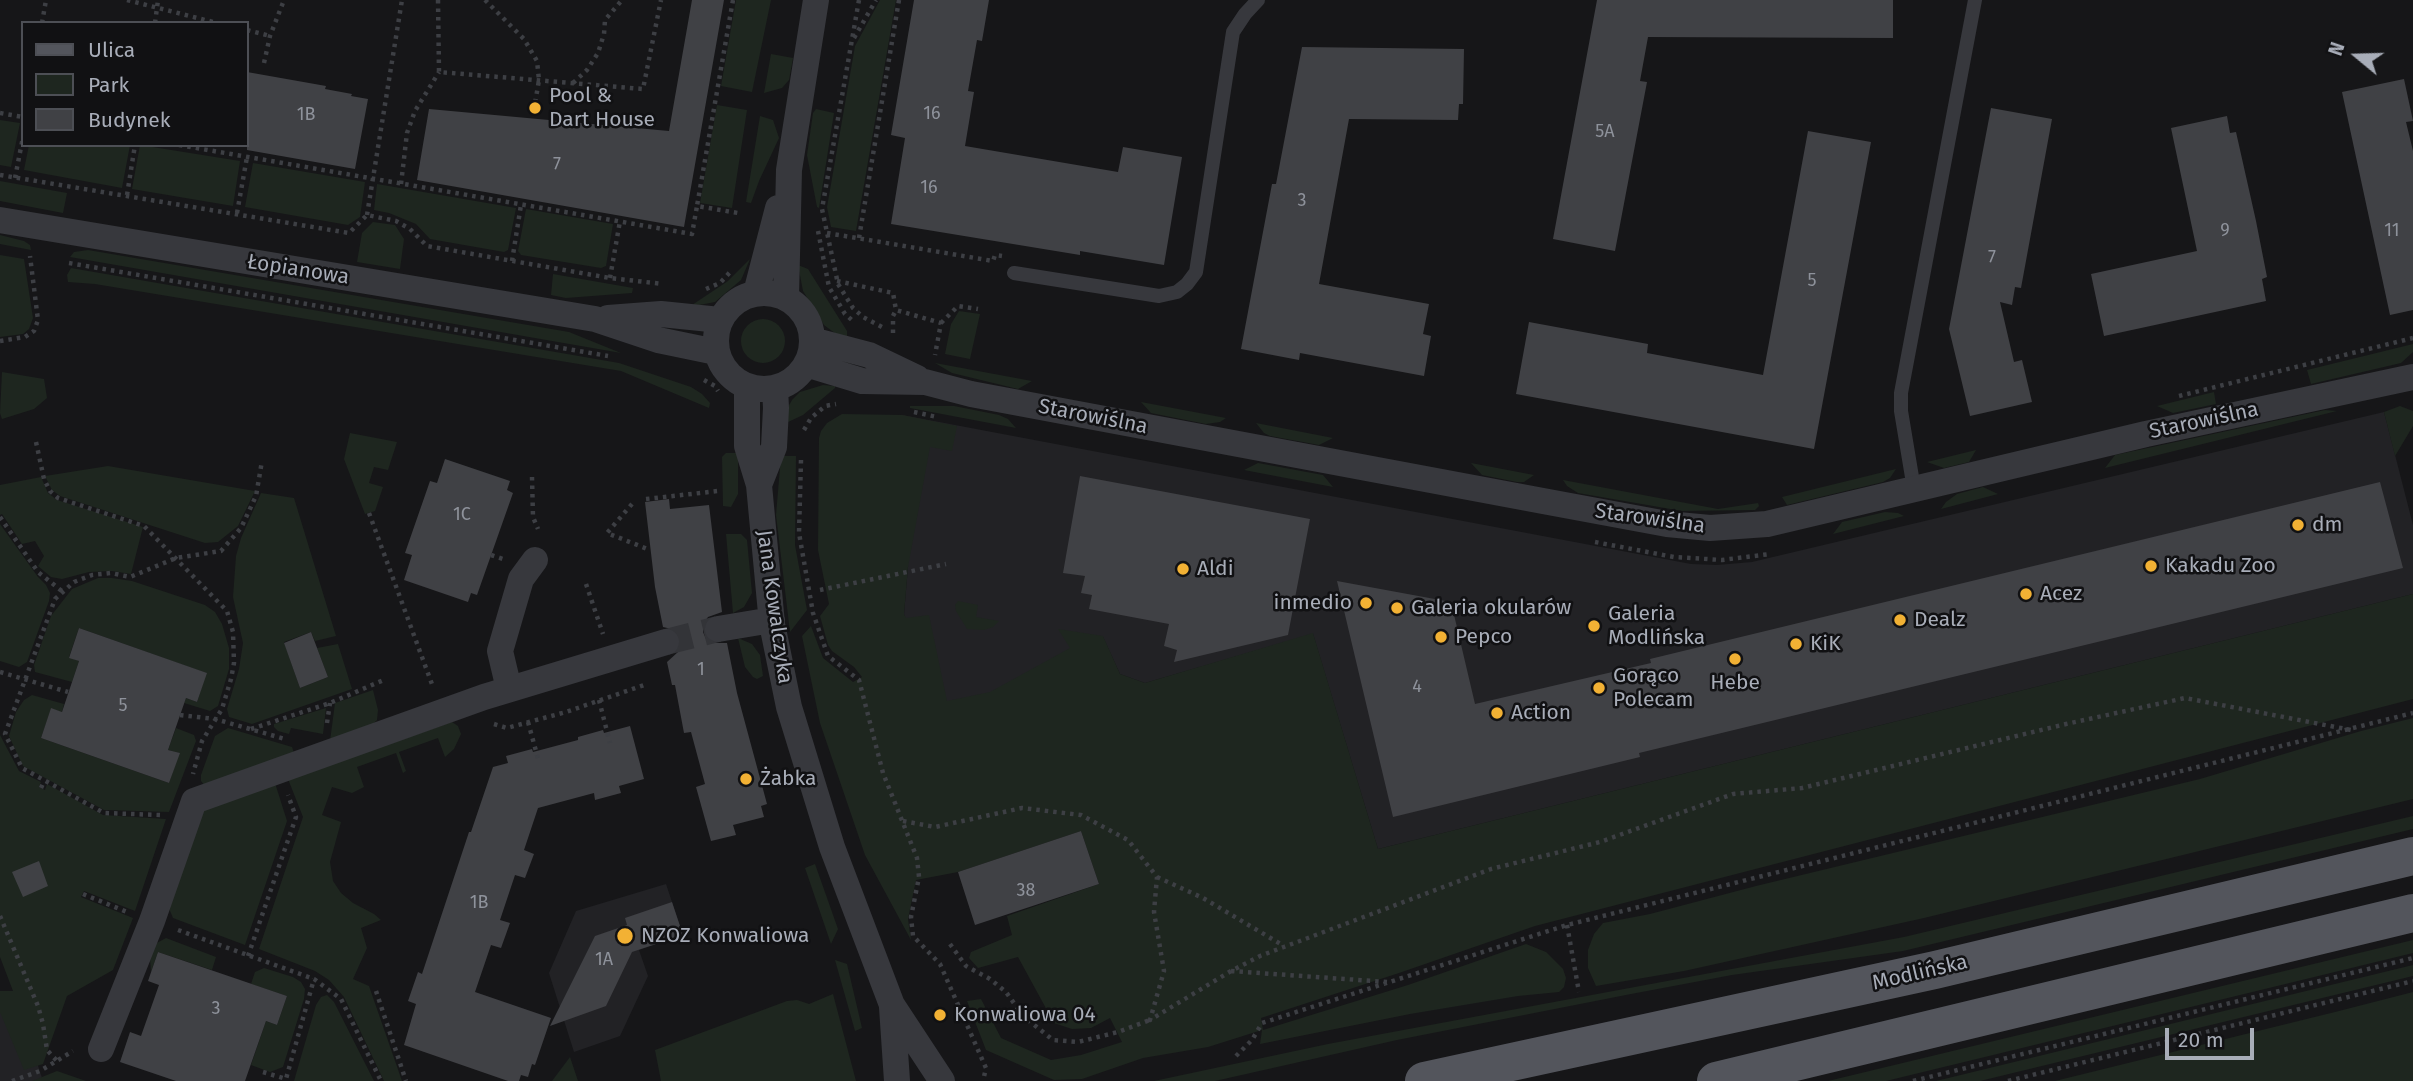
<!DOCTYPE html>
<html>
<head>
<meta charset="utf-8">
<style>
  body { margin:0 }
  #map { position:relative; width:2413px; height:1081px; overflow:hidden; background:#161618; font-family:"Fira Sans",sans-serif }
  canvas { display:block }
  .legend { position:absolute; left:21px; top:21px; width:228px; height:126px; box-sizing:border-box; background:#111113; border:2px solid #4d4f55; margin:0; padding:9px 12px; list-style:none; font-size:21px; color:#a8adb8 }
  .legend li { display:flex; align-items:center; gap:14px; height:35px }
  .legend b { width:35px; border:2px solid #4d4f55 }
  .north { position:absolute; left:2322px; top:21px; width:70px; height:70px; -webkit-text-stroke:5px #111113; paint-order:stroke; rotate:289deg; font-size:19px; font-weight:700; line-height:28px; text-align:center; color:#a8adb8 }
  .north::after { content:''; display:block; margin:auto; width:24px; height:32px; background:#a8adb8; clip-path:polygon(50% 0,100% 100%,50% 72%,0 100%) }
  .scale { position:absolute; left:2165px; top:1028px; width:89px; height:32px; box-sizing:border-box; border:4px solid #a8adb8; border-top:0; padding-left:9px; font-size:21px; line-height:24px; white-space:nowrap; color:#a8adb8; -webkit-text-stroke:5px #111113; paint-order:stroke }
</style>
</head>
<body>
<div id="map">
<canvas width="2413" height="1081"></canvas>
<ul class="legend">
<li><b style="height:9px;background:#53555c"></b>Ulica</li>
<li><b style="height:19px;background:#1e261f"></b>Park</li>
<li><b style="height:19px;background:#404145"></b>Budynek</li>
</ul>
<div class="north">N</div>
<div class="scale">20 m</div>
</div>
<script>
const c = document.querySelector('canvas').getContext('2d');
c.lineJoin = 'round';
function fill(path, color) {
  c.fillStyle = color;
  c.fill(path, 'evenodd');
}
function shape(rows) {
  const path = new Path2D();
  for (const r of rows) {
    if (r.length === 3) {
      path.moveTo(r[0] + r[2], r[1]);
      path.arc(r[0], r[1], r[2], 0, 2 * Math.PI);
      continue;
    }
    path.moveTo(r[0], r[1]);
    for (let i = 2; i < r.length; i += 2) path.lineTo(r[i], r[i + 1]);
  }
  return path;
}
function trace(path, color, width, dash) {
  c.strokeStyle = color;
  c.lineWidth = width;
  c.lineCap = dash ? 'butt' : 'round';
  c.setLineDash(dash || []);
  c.stroke(path);
}
function drawText(font, color, halo, rows, align = 'center') {
  c.font = font + ' "Fira Sans",sans-serif';
  c.lineWidth = 5;
  c.setLineDash([]);
  c.textBaseline = 'middle';
  c.strokeStyle = halo;
  c.fillStyle = color;
  for (const [text, x, y, turn = 0] of rows) {
    c.save();
    c.translate(x, y);
    c.rotate((+turn || 0) * Math.PI / 180);
    c.textAlign = isNaN(turn) ? turn : align;
    if (halo) c.strokeText(text, 0, 0);
    c.fillText(text, 0, 0);
    c.restore();
  }
}
fill(shape([
  [2384,412,2413,525,2413,594,1378,849,1313,634,1145,683,1120,674,1103,637,928,733,904,614,908,566,902,415,1691,564,1717,565,1752,562],
  [666,884,683,935,639,950,648,976,620,1036,574,1052,549,973,576,911],
  [0,991,14,992,43,1081,0,1081]
]), '#222225');
fill(shape([
  [736,0,771,0,752,92,721,86],
  [880,0,896,0,856,231,831,227,827,207,855,46],
  [771,54,793,58,789,80,782,88,764,93],
  [717,105,747,110,732,208,700,203],
  [816,109,834,113,819,208,817,207,807,155,813,113],
  [760,116,773,120,779,138,759,181,751,203,746,202],
  [0,120,20,123,11,167,0,165],
  [29,145,130,145,122,188,24,170],
  [140,145,240,161,233,206,132,189],
  [253,163,365,182,360,217,348,225,245,207],
  [0,181,67,193,63,213,0,201],
  [377,184,516,208,508,250,504,252,430,239,416,224,389,213,374,210],
  [526,209,613,224,606,266,601,268,521,255,518,251],
  [373,222,395,225,404,239,400,269,357,262,362,233],
  [0,235,24,241,30,245,31,250,0,244],
  [88,250,569,332,621,353,70,257,74,252],
  [0,255,24,259,33,318,29,329,23,334,0,337],
  [750,259,741,280,715,302,689,307,728,281],
  [798,265,808,269,847,331,847,337,836,334,824,325,803,291],
  [71,268,619,363,691,387,702,394,710,403,709,408,621,371,95,284,68,282,67,275],
  [553,274,633,288,632,293,566,298,551,295],
  [959,311,980,314,970,359,945,354,951,324],
  [763,341,22],
  [2413,344,2413,352,2401,363,2311,384,2307,370],
  [935,363,1032,381,1018,389,952,373],
  [2,372,44,379,47,398,34,409,2,419,0,413],
  [823,385,835,386,835,388,803,415,786,423,787,409,792,400,800,392],
  [2214,392,2216,404,2173,413,2157,406],
  [1141,402,1226,418,1220,422,1206,424,1151,413],
  [910,406,954,406,999,415,1008,419,1016,428,910,408],
  [2400,406,2413,411,2413,426,2395,456,2384,412],
  [2325,410,2337,411,2105,468,2115,455],
  [842,414,902,415,957,426,952,451,930,447,908,567,904,614,906,618,929,615,947,701,990,692,1070,648,1058,629,1103,636,1120,674,1145,683,1313,633,1378,849,2413,594,2413,699,1535,926,1399,973,1261,1018,1263,1030,1408,985,1526,944,1546,952,1563,969,1566,978,1564,987,1559,992,1518,996,1410,1014,1260,1044,1262,1030,1208,1047,1143,1058,1082,1079,1054,1080,986,1050,967,1001,981,999,1001,1038,1051,1060,1081,1055,1122,1042,1110,1018,1091,1028,1072,1029,1054,1023,1018,957,978,968,969,958,971,952,1012,935,1007,916,1099,884,1081,831,958,872,916,880,908,919,911,940,865,855,820,723,802,636,811,626,823,658,853,682,862,677,854,667,832,651,828,645,820,616,829,604,818,550,819,438,821,431,827,423],
  [1256,423,1333,438,1319,445,1270,436,1264,433],
  [350,433,397,442,388,470,374,467,369,483,383,487,375,511,365,514,344,459],
  [1976,450,1969,462,1944,468,1927,462],
  [726,453,738,453,738,494,731,507,723,506,722,457],
  [781,456,796,456,795,545,807,610,790,632,776,515],
  [1258,463,1323,475,1333,487,1244,470],
  [1471,463,1534,475,1524,482,1517,482,1482,475],
  [108,466,255,491,238,526,218,542,205,543,60,496,52,490,45,476],
  [1896,469,1890,478,1883,482,1787,505,1782,497],
  [41,477,48,493,57,500,143,527,131,574,112,571,89,572,62,579,51,577,38,566,44,556,35,541,22,544,2,514,0,515,0,485],
  [1563,480,1718,509,1758,503,1759,506,1755,510,1682,511,1578,493,1567,486],
  [1983,487,1998,494,1941,509,1946,502,1957,494],
  [261,493,294,498,336,636,315,641,311,632,284,642,300,688,328,677,317,648,338,644,352,689,252,724,229,717,227,709,239,669,243,643,233,597,236,556,241,538],
  [1885,512,1898,513,1904,516,1833,534,1842,522],
  [0,524,38,577,46,585,50,593,49,601,27,662,19,667,0,661],
  [726,534,741,534,747,540,752,593,744,607,733,613],
  [98,578,112,578,132,581,205,605,215,612,222,624,229,648,229,669,218,706,210,711,184,703,186,698,197,702,206,673,79,628,69,657,79,661,72,682,35,672,34,665,51,616,72,589],
  [958,601,978,605,976,617,999,621,993,627,984,630,967,629,956,611,955,605],
  [738,638,752,644,760,655,763,676,757,679,753,677,745,667],
  [373,690,378,710,377,720,371,726,330,741,335,703],
  [32,695,64,704,62,712,51,709,41,738,169,783,179,753,168,750,176,728,194,735,196,741,169,812,104,810,23,766,9,736,16,712,24,700],
  [326,708,323,734,291,728,289,734,278,731,274,727,274,724],
  [2413,718,2413,799,1924,918,1684,971,1596,986,1588,968,1588,950,1594,934,1603,923,1650,914,1756,886,2200,779,2361,731],
  [452,722,458,726,461,734,454,749,445,757,438,738,399,752,406,771,403,773,396,753,357,767,364,787,352,793,332,787,322,815,341,822,330,862,333,881,341,893,353,903,374,914,381,920,361,928,367,948,353,979,369,986,402,1081,384,1081,344,997,329,980,315,971,259,949,303,817,288,779],
  [228,728,292,747,294,753,205,786,201,781,201,775,215,736],
  [0,735,19,771,41,782,39,787,45,790,47,784,103,815,166,819,135,911,84,891,81,897,133,918,113,970,67,996,43,1064,24,1070,0,1012,0,991,13,991,0,957],
  [275,783,287,821,245,945,173,918,168,906,196,822,207,807],
  [2413,816,2413,829,1903,951,1732,975,1631,994,1397,1040,1215,1081,1154,1081,1328,1044,1904,937],
  [815,864,838,929,831,944,805,868],
  [166,938,216,957,212,970,158,952,151,972,150,958,155,944],
  [2413,940,2413,953,1886,1081,1828,1081],
  [835,960,847,964,862,1028,855,1031],
  [2413,965,2413,976,2186,1031,1980,1081,1936,1081],
  [264,968,293,977,301,982,305,989,304,999,283,1067,270,1072,251,1065,266,1021,277,1025,287,996,251,984,255,972],
  [2413,992,2413,1081,2055,1081,2335,1012],
  [833,994,856,1081,661,1081,655,1050,787,1001,797,1000,809,1004],
  [327,995,334,1002,374,1081,294,1081,316,1005,321,997],
  [570,1057,578,1081,552,1081],
  [57,1071,86,1081,32,1081]
]), '#1e261f');
fill(shape([
  [692,0,724,0,684,227,417,180,429,109,669,131],
  [914,0,989,0,982,41,977,40,968,91,974,92,965,146,1118,172,1123,147,1182,157,1164,265,1080,251,1080,255,891,224,905,138,891,135],
  [1597,0,1893,0,1893,38,1648,37,1640,81,1647,82,1615,251,1553,239],
  [1302,47,1464,49,1463,104,1459,104,1458,120,1349,119,1319,284,1429,304,1423,334,1431,336,1424,376,1300,353,1299,360,1241,349,1272,184,1276,184],
  [247,72,326,86,325,89,352,94,351,96,368,99,355,169,247,150],
  [2404,79,2413,121,2406,122,2413,151,2413,310,2390,315,2342,92],
  [1991,108,2052,119,2021,288,2015,287,2012,305,2000,302,2014,362,2022,360,2032,402,1970,416,1949,329],
  [2227,116,2230,133,2236,132,2256,221,2267,277,2262,279,2266,301,2104,336,2091,274,2197,251,2171,128],
  [1808,131,1871,142,1814,449,1516,394,1529,322,1648,344,1647,353,1763,375],
  [445,459,510,481,507,490,513,493,477,595,471,593,468,602,404,580,412,555,405,553,430,481,437,483],
  [1080,476,1310,519,1288,635,1174,662,1177,650,1164,646,1169,624,1089,609,1092,595,1081,593,1085,576,1063,573],
  [2380,482,2403,568,1639,753,1640,757,1393,817,1337,581,1451,602,1475,704,1651,663,1650,659],
  [669,499,670,509,709,505,722,612,708,617,703,624,703,632,706,639,712,643,727,643,737,693,767,804,761,806,764,817,733,825,736,835,711,841,696,787,705,784,691,732,684,733,675,685,672,685,667,662,678,652,681,646,681,638,676,630,663,627,655,587,645,502],
  [79,628,207,673,197,702,186,698,168,750,180,753,169,783,41,738,51,708,62,712,79,661,69,658],
  [311,632,328,677,300,688,284,643],
  [630,726,644,779,619,786,621,793,595,800,594,793,538,808,524,850,534,854,525,878,515,875,500,920,510,923,501,948,491,945,475,992,551,1018,535,1065,532,1064,528,1077,521,1075,519,1081,508,1081,404,1045,416,1004,408,1001,418,972,422,974,469,832,471,832,493,767,508,763,506,756,532,749,533,752,578,740,578,737,603,730,604,733],
  [1081,831,1099,884,975,925,958,872],
  [39,861,48,886,23,897,12,872],
  [672,902,683,935,632,952,606,1006,550,1026,595,936,627,925,625,918],
  [158,952,287,996,277,1025,266,1021,245,1081,176,1081,120,1062,130,1032,141,1036,159,985,148,981]
]), '#404145');
trace(shape([
  [666,642,718,629]
]), '#333438', 26, [26, 13]);
trace(shape([
  [127,0,217,23],
  [438,0,439,72,643,89,661,0],
  [485,0,524,39,537,61,539,80,533,115],
  [733,0,697,206,738,213],
  [859,0,822,209,838,284,853,308,863,317,882,327],
  [42,23,46,0],
  [155,23,158,0],
  [247,30,270,36],
  [854,38,876,0],
  [264,63,270,36,284,0],
  [573,83,587,70,598,53,604,34,605,20,622,0],
  [0,113,23,117],
  [179,145,692,234,697,206],
  [0,175,349,233,367,215,396,221,410,229,427,246,610,278,663,284],
  [15,178,23,137],
  [401,184,407,133,415,111,439,72],
  [127,195,135,145],
  [237,213,247,157],
  [367,215,402,0],
  [818,231,829,287,845,314,853,321],
  [827,233,993,261,995,255,1002,256],
  [859,238,899,0],
  [512,261,521,205],
  [69,263,608,356],
  [610,278,620,221],
  [837,281,893,293,896,310,941,323,935,355],
  [706,289,720,283,732,270],
  [941,323,958,306,978,309],
  [893,333,893,316,896,310],
  [0,341,25,337,34,331,38,320,30,256],
  [704,380,715,386,718,391],
  [2179,396,2413,338],
  [914,412,937,417],
  [804,430,811,418,825,406,836,404],
  [36,442,44,479,50,491,58,498,144,526,227,611,233,632,234,663,231,679,222,709,202,741,193,774],
  [801,460,799,533,813,613,828,656,859,680,883,773,917,858,919,877,911,917,913,936,940,964,986,1068,983,1081],
  [532,477,533,517,538,529],
  [646,499,718,491],
  [632,504,607,533,650,550],
  [369,513,433,687],
  [0,517,38,572,63,592],
  [1595,542,1674,557,1722,560,1770,554],
  [491,555,503,559],
  [586,584,603,634],
  [820,590,946,564],
  [0,672,68,692],
  [599,700,610,743],
  [180,715,215,719,285,739],
  [528,722,539,762],
  [327,723,330,703],
  [494,724,507,728,566,712,647,684],
  [251,729,330,703,386,679],
  [41,788,44,781],
  [160,815,104,813,22,768,5,734,55,599,74,582,92,575,111,573,130,577,176,558,221,551,241,528,256,496,262,461],
  [903,821,935,827,1022,808,1081,815,1128,840,1157,877,1154,912,1164,971,1150,1020,1231,971,1260,956,1491,869,1600,842,1733,794,1802,788,2066,724,2185,698,2351,730],
  [1157,877,1203,898,1284,946],
  [83,894,127,912],
  [0,916,38,1006,43,1024,47,1050,57,1061],
  [1567,925,1579,992],
  [178,930,314,979,341,999,381,1081],
  [950,944,966,966,990,979,1006,992,1023,1016,1053,1040,1078,1042,1118,1032,1150,1020],
  [248,956,296,817,288,795],
  [1231,971,1387,982],
  [376,991,406,1081],
  [1236,1056,1252,1040,1262,1023,1567,925,2413,713],
  [263,1072,286,1079,314,979],
  [12,1081,40,1071,73,1051],
  [1913,1081,2413,958],
  [2008,1081,2413,981]
]), '#3d3f44', 4.5, [3.5, 5]);
trace(shape([
  [1014,273,1159,296,1177,292,1187,284,1196,272,1233,32,1245,14,1258,0],
  [1914,489,1901,411,1901,393,1975,0]
]), '#37383d', 14);
trace(shape([
  [0,220,595,319,658,340,716,352],
  [764,341,48],
  [756,293,778,208],
  [786,298,789,170,816,0],
  [608,318,661,314,720,320],
  [812,340,869,355,917,378],
  [806,364,862,381,925,382,971,394,1543,501,1667,524,1710,528,1767,524,2146,434,2413,377],
  [747,387,747,446,759,485,772,624,789,707,832,847,892,1005,942,1081],
  [759,485,774,447,776,408,775,388],
  [718,629,772,620],
  [509,689,500,651,521,579,535,560],
  [892,1007,897,1081],
  [101,1049,152,921,194,801,484,697,666,642]
]), '#37383d', 26);
trace(shape([
  [1424,1081,1935,970,2413,856],
  [1716,1081,2413,913]
]), '#53555c', 38);
for (const [x, y, r, color] of [
  [535,108,7,"#f2b134"],
  [2298,525,7,"#f2b134"],
  [2151,566,7,"#f2b134"],
  [1183,569,7,"#f2b134"],
  [2026,594,7,"#f2b134"],
  [1366,603,7,"#f2b134"],
  [1397,608,7,"#f2b134"],
  [1900,620,7,"#f2b134"],
  [1594,626,7,"#f2b134"],
  [1441,637,7,"#f2b134"],
  [1796,644,7,"#f2b134"],
  [1735,659,7,"#f2b134"],
  [1599,688,7,"#f2b134"],
  [1497,713,7,"#f2b134"],
  [746,779,7,"#f2b134"],
  [625,936,9,"#f2b134"],
  [940,1015,7,"#f2b134"]
]) {
  const dot = new Path2D();
  dot.arc(x, y, r, 0, 2 * Math.PI);
  c.fillStyle = color;
  c.fill(dot);
  trace(dot, '#111113', 2.5);
}
drawText('18px', '#8e929b', null, [
  ["16",932,114],
  ["1B",306,115],
  ["5A",1605,132],
  ["7",557,165],
  ["16",929,188],
  ["3",1302,201],
  ["9",2225,231],
  ["11",2392,231],
  ["7",1992,258],
  ["5",1812,281],
  ["1C",462,515],
  ["1",701,670],
  ["4",1417,687],
  ["5",123,706],
  ["38",1026,891],
  ["1B",479,903],
  ["1A",604,960],
  ["3",216,1009]
]);
drawText('21px', '#a8adb8', '#111113', [
  ["Pool &",549,96],
  ["Dart House",549,120],
  ["dm",2312,525],
  ["Kakadu Zoo",2165,566],
  ["Aldi",1197,569],
  ["Acez",2040,594],
  ["inmedio",1352,603,"right"],
  ["Galeria okularów",1411,608],
  ["Galeria",1608,614],
  ["Modlińska",1608,638],
  ["Dealz",1914,620],
  ["Pepco",1455,637],
  ["KiK",1810,644],
  ["Gorąco",1613,676],
  ["Polecam",1613,700],
  ["Hebe",1735,683,"center"],
  ["Action",1511,713],
  ["Żabka",760,779],
  ["NZOZ Konwaliowa",641,936],
  ["Konwaliowa 04",954,1015]
], 'left');
drawText('21px', '#a8adb8', '#111113', [
  ["Łopianowa",298,270,9],
  ["Starowiślna",1093,417,11],
  ["Starowiślna",2204,421,-12],
  ["Starowiślna",1650,519,8],
  ["Jana Kowalczyka",774,607,82],
  ["Modlińska",1920,973,-13]
]);
</script>
</body>
</html>
